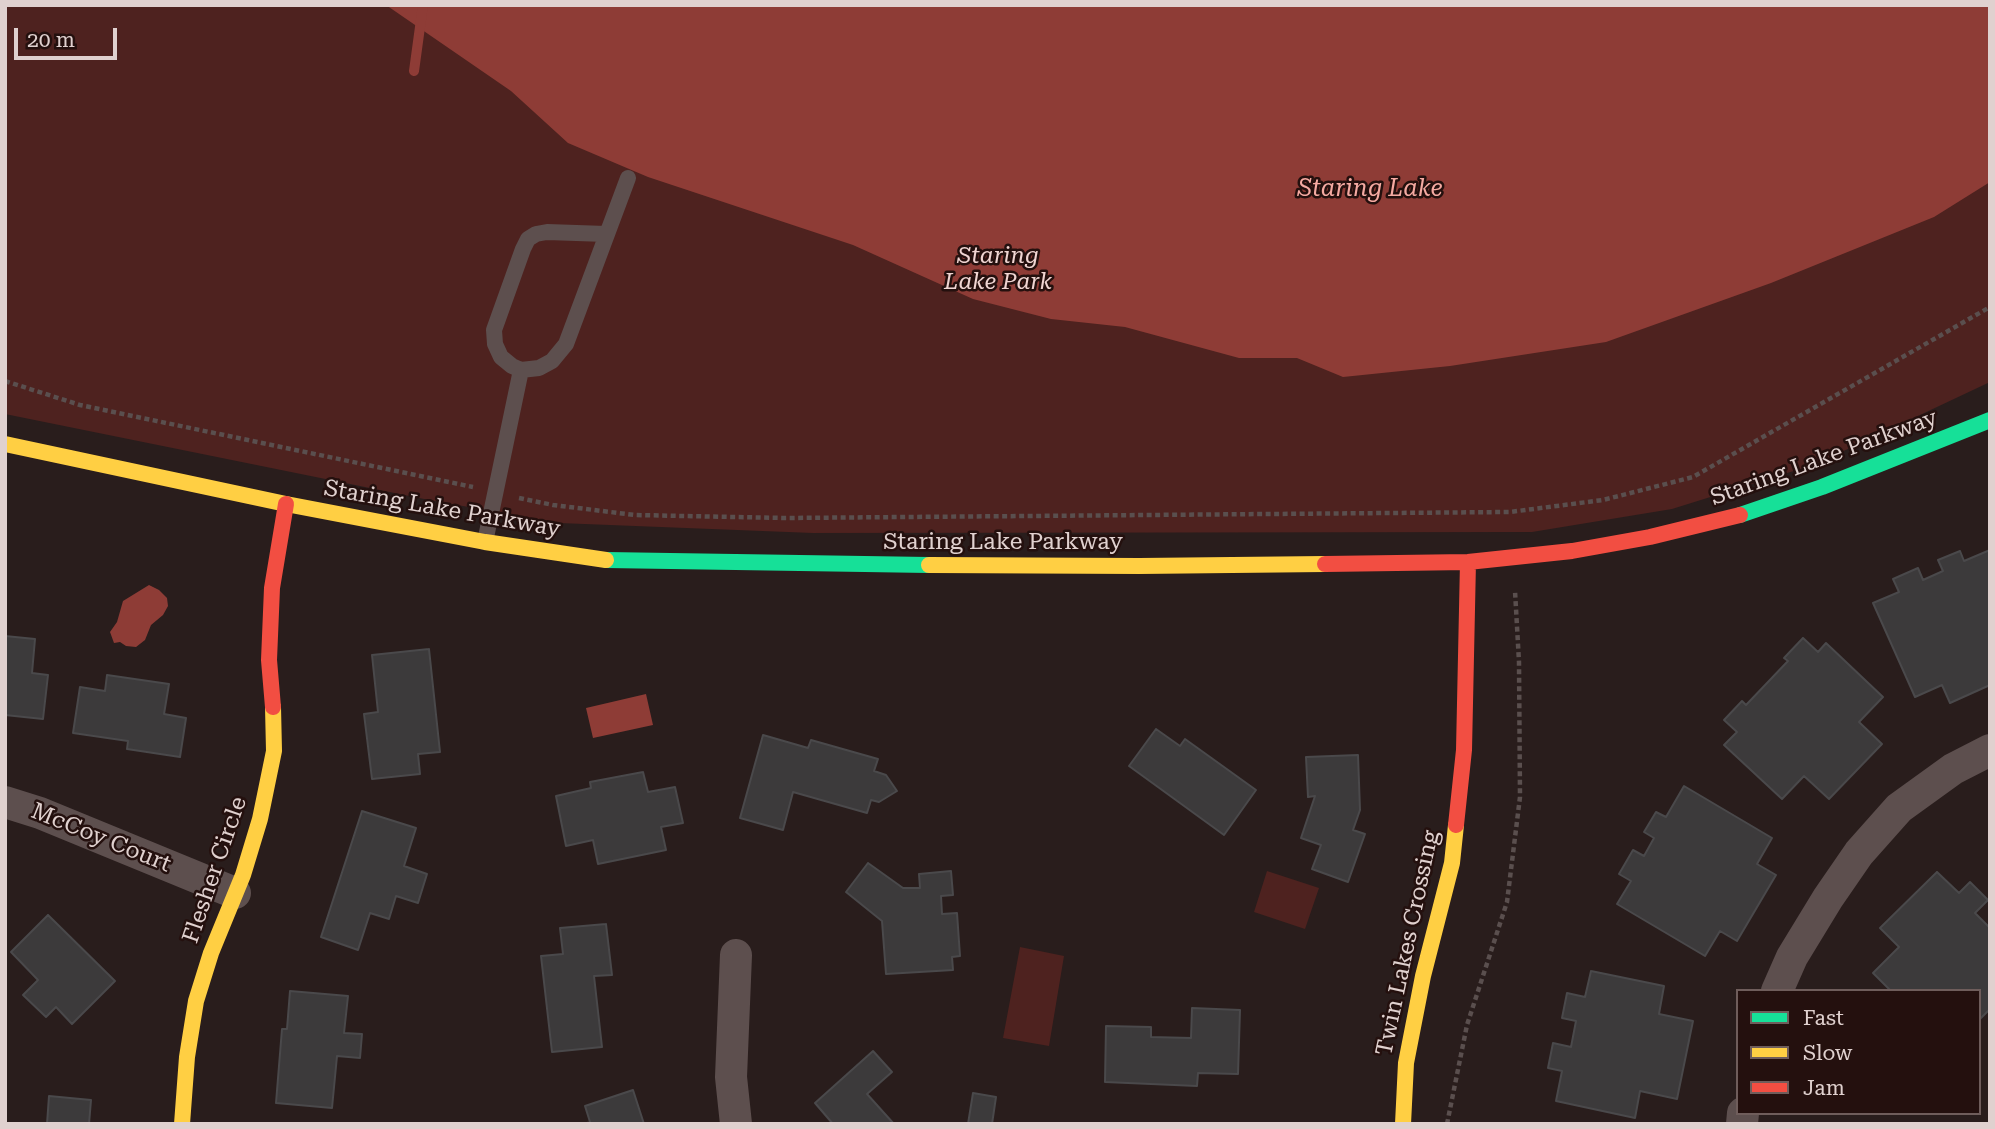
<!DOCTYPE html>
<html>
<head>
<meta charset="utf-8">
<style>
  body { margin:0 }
  #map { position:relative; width:1995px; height:1129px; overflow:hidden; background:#291d1c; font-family:"Roboto Serif",serif }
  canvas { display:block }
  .frame { position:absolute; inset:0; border:7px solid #e0d1cf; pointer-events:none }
  .legend { position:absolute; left:1736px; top:989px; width:245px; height:126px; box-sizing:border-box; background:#24100e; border:2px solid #6f5d5b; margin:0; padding:9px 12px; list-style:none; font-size:21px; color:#e0d1cf }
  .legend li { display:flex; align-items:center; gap:14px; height:35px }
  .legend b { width:35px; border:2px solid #6f5d5b }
  .scale { position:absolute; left:14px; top:28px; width:103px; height:32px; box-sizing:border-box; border:4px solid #e0d1cf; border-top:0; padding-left:9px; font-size:21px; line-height:24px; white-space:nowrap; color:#e0d1cf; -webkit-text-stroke:5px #24100e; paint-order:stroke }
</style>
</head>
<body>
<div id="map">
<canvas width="1995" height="1129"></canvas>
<div class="frame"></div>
<ul class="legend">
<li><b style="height:9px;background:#16e098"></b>Fast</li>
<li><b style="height:9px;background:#ffcf43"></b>Slow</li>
<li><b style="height:9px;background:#f24e42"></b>Jam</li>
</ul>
<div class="scale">20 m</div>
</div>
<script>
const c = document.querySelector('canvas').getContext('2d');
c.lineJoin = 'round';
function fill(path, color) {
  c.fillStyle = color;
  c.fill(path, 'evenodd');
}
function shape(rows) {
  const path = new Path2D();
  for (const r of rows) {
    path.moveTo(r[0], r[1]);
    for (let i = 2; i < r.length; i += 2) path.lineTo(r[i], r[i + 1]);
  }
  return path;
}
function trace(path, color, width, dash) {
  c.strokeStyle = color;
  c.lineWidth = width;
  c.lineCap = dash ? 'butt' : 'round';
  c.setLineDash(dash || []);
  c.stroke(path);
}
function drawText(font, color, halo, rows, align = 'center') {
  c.font = font + ' "Roboto Serif",serif';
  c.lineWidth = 5;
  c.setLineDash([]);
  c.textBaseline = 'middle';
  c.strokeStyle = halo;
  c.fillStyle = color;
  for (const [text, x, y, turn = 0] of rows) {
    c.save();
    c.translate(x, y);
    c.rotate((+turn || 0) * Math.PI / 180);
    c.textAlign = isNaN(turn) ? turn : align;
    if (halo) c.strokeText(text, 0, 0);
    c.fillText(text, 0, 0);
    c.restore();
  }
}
fill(shape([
  [5,5,1990,5,1990,382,1816,464,1672,509,1532,532,813,533,559,523,429,500,5,414],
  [1267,871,1319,888,1305,929,1254,912],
  [1020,947,1064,956,1049,1046,1003,1038]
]), '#4e221f');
fill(shape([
  [386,5,1990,5,1990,182,1934,217,1771,283,1606,342,1450,366,1343,377,1297,358,1239,358,1125,327,1051,319,973,299,853,245,648,177,568,143,511,91],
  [149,585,159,590,167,598,168,606,163,615,151,625,145,640,136,647,126,646,120,642,114,643,110,632,117,622,123,601],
  [646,694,653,725,593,738,586,708]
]), '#8e3c36');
trace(shape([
  [414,71,423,5]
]), '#8e3c36', 10);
const building = shape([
  [1990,550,1990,685,1950,703,1942,685,1915,697,1873,603,1899,592,1893,579,1918,568,1923,580,1943,571,1938,560,1960,551,1964,561,1990,550],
  [5,636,35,639,32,673,48,675,43,719,5,715,5,636],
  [1803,638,1818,652,1826,643,1883,697,1859,722,1882,744,1829,799,1804,776,1782,799,1724,745,1737,732,1724,720,1742,701,1746,705,1788,661,1784,658,1803,638],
  [429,649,440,752,418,754,420,774,372,779,364,714,378,712,372,655,429,649],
  [107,675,169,684,164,714,186,718,180,757,127,749,128,741,73,733,80,687,105,691,107,675],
  [1156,729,1180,746,1185,739,1256,790,1224,835,1129,766,1156,729],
  [763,735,808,748,811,740,878,759,874,771,886,775,897,791,879,802,871,800,867,813,793,792,783,830,740,818,763,735],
  [1358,755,1360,810,1353,830,1365,834,1348,882,1312,869,1321,845,1301,838,1315,796,1308,797,1306,757,1358,755],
  [643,772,648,792,675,787,683,823,661,827,666,850,598,864,593,840,566,846,556,796,591,788,590,782,643,772],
  [1684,786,1772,838,1757,864,1776,875,1737,941,1720,931,1705,956,1617,904,1631,881,1619,874,1633,850,1644,856,1654,838,1644,832,1656,812,1666,817,1684,786],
  [362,811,416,828,404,866,427,874,418,903,396,896,389,919,370,913,358,950,321,937,362,811],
  [868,863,903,888,920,888,919,874,951,871,953,895,941,896,942,914,957,913,960,956,952,957,953,970,886,974,882,921,846,892,868,863],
  [1937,872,1959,893,1970,882,1988,900,1975,913,1990,928,1990,1009,1979,1020,1979,991,1891,991,1873,973,1899,947,1880,928,1937,872],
  [48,915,115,981,72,1024,56,1007,46,1017,23,995,38,980,11,952,48,915],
  [606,924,612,975,594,976,602,1047,552,1052,541,956,563,954,560,928,606,924],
  [1591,971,1664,986,1659,1014,1693,1021,1677,1099,1640,1091,1635,1118,1556,1101,1562,1071,1548,1068,1553,1043,1571,1047,1576,1021,1562,1018,1567,993,1585,997,1591,971],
  [290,991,348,996,344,1033,362,1034,360,1058,337,1056,332,1108,276,1103,282,1029,287,1029,290,991],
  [1192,1008,1240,1010,1238,1074,1198,1073,1197,1086,1105,1082,1106,1026,1151,1027,1151,1037,1191,1038,1192,1008],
  [873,1051,892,1072,867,1094,894,1124,833,1124,815,1103,873,1051],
  [633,1090,644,1124,584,1124,590,1122,585,1106,633,1090],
  [973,1093,996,1097,992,1124,968,1124,973,1093],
  [49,1096,91,1100,89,1124,47,1124,49,1096]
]);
fill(building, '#3c3a3b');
trace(building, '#4a494b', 2);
trace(shape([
  [5,381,80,405,473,487],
  [519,498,553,505,635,515,785,518,1510,512,1603,500,1693,477,1990,307],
  [1447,1124,1467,1025,1507,902,1520,797,1519,662,1515,591]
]), '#5a4f4e', 4.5, [5, 3.5]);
trace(shape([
  [521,370,512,366,501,357,495,344,494,330,523,249,528,239,536,234,547,232,606,234],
  [485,542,521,370,539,368,552,361,566,344,628,178]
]), '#5d4f4e', 16);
trace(shape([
  [5,802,40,813,235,893],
  [736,955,731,1077,736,1124],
  [1777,991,1792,957,1828,898,1859,853,1899,808,1953,769,1990,750],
  [1742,1124,1743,1113]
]), '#5d4f4e', 32);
trace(shape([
  [1740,515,1822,487,1990,420],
  [606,560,929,565]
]), '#16e098', 16);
trace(shape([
  [5,444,286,504,485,542,606,560],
  [929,565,1139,566,1325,564],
  [182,1124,187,1057,196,1001,211,953,243,875,260,819,274,751,273,707],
  [1403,1124,1406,1063,1423,976,1452,863,1456,825]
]), '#ffcf43', 16);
trace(shape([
  [1325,564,1468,562,1572,551,1650,537,1740,515],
  [273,707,269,660,272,588,286,504],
  [1456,825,1464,750,1468,562]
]), '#f24e42', 16);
drawText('italic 23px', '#f0d5d2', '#24100e', [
  ["Staring",998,256],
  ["Lake Park",998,282]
]);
drawText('23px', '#e0d1cf', '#24100e', [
  ["Staring Lake Parkway",1824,458,-20],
  ["Staring Lake Parkway",442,509,10],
  ["Staring Lake Parkway",1003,542],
  ["McCoy Court",101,838,22],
  ["Flesher Circle",215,870,-71],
  ["Twin Lakes Crossing",1408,943,-78]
]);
drawText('italic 24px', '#f6aaa2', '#24100e', [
  ["Staring Lake",1370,189]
]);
</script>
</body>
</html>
